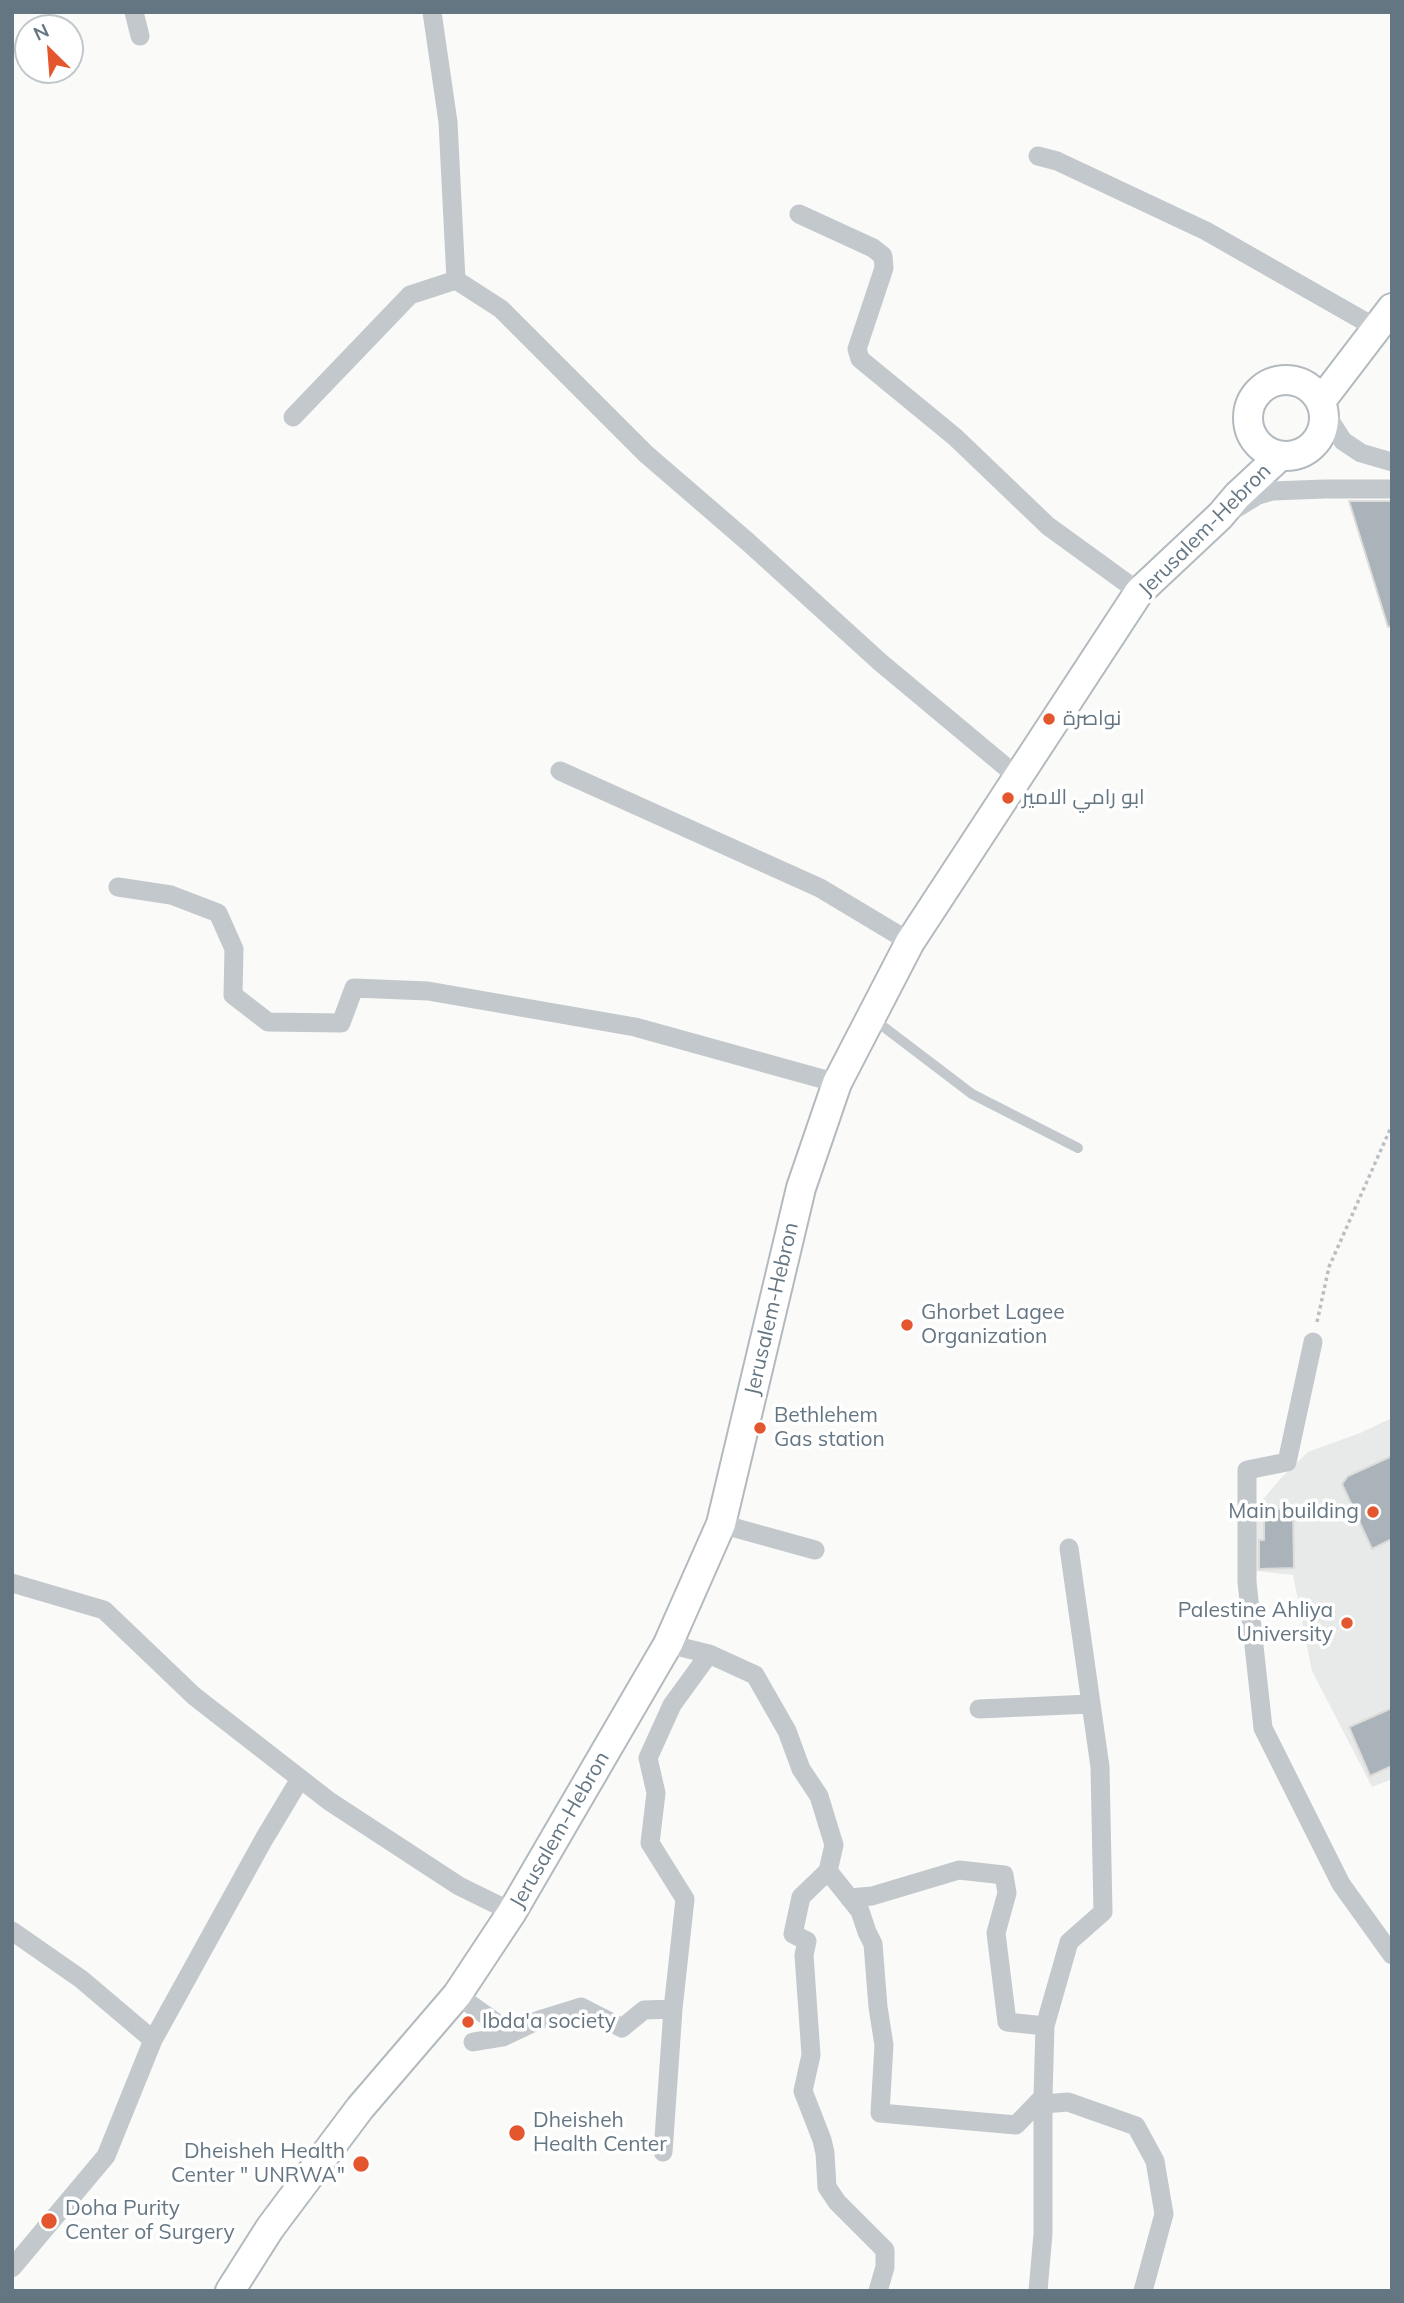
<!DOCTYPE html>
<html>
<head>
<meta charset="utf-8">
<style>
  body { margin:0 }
  #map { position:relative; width:1404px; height:2303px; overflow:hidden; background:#fafaf8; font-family:Mulish,sans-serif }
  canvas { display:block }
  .frame { position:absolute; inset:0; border:14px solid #657683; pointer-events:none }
  .north { position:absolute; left:14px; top:14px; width:70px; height:70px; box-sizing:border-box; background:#fff; border:2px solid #c1c8cd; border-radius:50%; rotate:335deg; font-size:19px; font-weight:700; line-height:28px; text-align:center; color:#657683 }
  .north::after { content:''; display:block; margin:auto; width:24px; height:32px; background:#e4572e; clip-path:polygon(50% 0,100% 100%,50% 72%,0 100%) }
</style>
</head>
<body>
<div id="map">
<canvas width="1404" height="2303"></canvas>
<div class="frame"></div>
<div class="north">N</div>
</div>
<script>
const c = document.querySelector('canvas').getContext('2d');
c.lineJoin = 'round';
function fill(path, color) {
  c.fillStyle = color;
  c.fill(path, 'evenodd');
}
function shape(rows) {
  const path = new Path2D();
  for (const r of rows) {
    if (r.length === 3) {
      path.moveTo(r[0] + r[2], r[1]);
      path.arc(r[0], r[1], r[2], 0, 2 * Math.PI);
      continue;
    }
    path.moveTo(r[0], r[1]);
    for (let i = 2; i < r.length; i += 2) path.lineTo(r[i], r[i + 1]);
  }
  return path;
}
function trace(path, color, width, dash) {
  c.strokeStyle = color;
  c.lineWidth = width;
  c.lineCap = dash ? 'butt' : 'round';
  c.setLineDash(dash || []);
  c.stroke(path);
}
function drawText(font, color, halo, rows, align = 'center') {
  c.font = font + ' Mulish,Cairo,sans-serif';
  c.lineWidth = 7;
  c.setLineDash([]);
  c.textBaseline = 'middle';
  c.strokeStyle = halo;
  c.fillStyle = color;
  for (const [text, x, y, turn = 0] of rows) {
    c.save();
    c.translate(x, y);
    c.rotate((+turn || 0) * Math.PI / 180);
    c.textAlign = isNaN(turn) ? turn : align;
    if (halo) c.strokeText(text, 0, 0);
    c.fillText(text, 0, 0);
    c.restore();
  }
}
fill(shape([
  [1392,1418,1392,1779,1372,1787,1312,1671,1293,1575,1256,1571,1254,1510,1281,1478,1308,1452,1360,1433]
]), '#e8e9e9');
const building = shape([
  [1349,501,1392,501,1392,626,1388,627,1349,501],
  [1392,1456,1392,1539,1372,1549,1342,1484,1348,1476,1392,1456],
  [1264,1509,1293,1509,1294,1568,1259,1569,1259,1540,1264,1540,1264,1509],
  [1392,1708,1392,1766,1370,1776,1349,1727,1392,1708]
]);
fill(building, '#aab3b9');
trace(building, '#dcdcda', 2);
const secondary = shape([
  [1286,418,38],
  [1321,401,1392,308],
  [230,2291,270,2228,360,2108,457,1995,512,1912,668,1644,721,1524,801,1188,837,1083,910,942,1139,592,1220,516,1237,496,1280,456]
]);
trace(secondary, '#b3babf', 32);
trace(shape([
  [1317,1322,1329,1267,1392,1125]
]), '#bbbfc2', 3.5, [3.5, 3.5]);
trace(shape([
  [872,1018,972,1094,1078,1148]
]), '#c3c8cc', 10);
trace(shape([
  [134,12,140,36],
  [432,12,448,122,456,280],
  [1038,156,1057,161,1206,231,1378,329],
  [799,214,873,248,883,256,884,268,857,349,860,359,955,437,1048,526,1139,592],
  [1325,413,1343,441,1361,453,1392,462],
  [293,417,410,295,456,280,501,309,646,454,748,542,880,662,1019,778],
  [1237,508,1258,495,1272,491,1325,489,1392,489],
  [560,771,820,888,910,942],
  [118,887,171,895,218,913,234,949,233,995,268,1022,341,1023,354,988,428,991,635,1027,837,1083],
  [1313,1342,1287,1462,1247,1470,1247,1582,1263,1728,1341,1884,1392,1955],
  [721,1524,815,1550],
  [12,1583,104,1610,194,1696,329,1801,459,1886,512,1912],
  [668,1644,709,1654,755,1675,787,1731,801,1769,819,1796,834,1845,828,1871,860,1911,867,1932,873,1944,878,2007,884,2045,880,2113,1016,2125,1043,2097,1045,2026,1069,1942,1103,1912,1100,1767,1069,1548],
  [979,1709,1090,1704],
  [828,1871,801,1897,793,1934,807,1941,804,1955,811,2055,803,2091,822,2140,825,2153,827,2187,837,2202,885,2250,885,2267,878,2291],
  [849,1898,872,1896,959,1870,1004,1875,1007,1893,996,1933,1007,2022,1045,2026],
  [12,1931,81,1979,153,2040],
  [457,1995,494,2021,503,2037],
  [473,2042,503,2037,539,2020,581,2007,622,2028,644,2010,673,2009],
  [1043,2104,1068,2102,1136,2126,1155,2161,1164,2214,1143,2291],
  [663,2152,673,2009,685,1899,650,1843,656,1793,648,1758,672,1705,709,1654],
  [12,2268,106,2156,153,2040,264,1839,300,1779],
  [1038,2291,1043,2234,1043,2097]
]), '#c3c8cc', 19);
trace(secondary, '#fff', 28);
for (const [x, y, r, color] of [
  [1049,719,7,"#e4572e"],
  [1008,798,7,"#e4572e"],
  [907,1325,7,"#e4572e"],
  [760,1428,7,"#e4572e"],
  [1373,1512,7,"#e4572e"],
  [1347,1623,7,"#e4572e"],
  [468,2022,7,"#e4572e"],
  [517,2133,9,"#e4572e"],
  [361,2164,9,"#e4572e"],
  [49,2221,9,"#e4572e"]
]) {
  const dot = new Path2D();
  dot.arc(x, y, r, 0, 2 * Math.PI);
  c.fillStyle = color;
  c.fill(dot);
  trace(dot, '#fff', 2.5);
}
drawText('21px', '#657683', '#fff', [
  ["Jerusalem-Hebron",1205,530,-45],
  ["Jerusalem-Hebron",772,1309,-77],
  ["Jerusalem-Hebron",560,1830,-60]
]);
drawText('21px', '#657683', '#fff', [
  ["نواصرة",1063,719],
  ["ابو رامي الامير",1022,798],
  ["Ghorbet Lagee",921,1313],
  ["Organization",921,1337],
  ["Bethlehem",774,1416],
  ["Gas station",774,1440],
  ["Main building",1359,1512,"right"],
  ["Palestine Ahliya",1333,1611,"right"],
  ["University",1333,1635,"right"],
  ["Ibda'a society",482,2022],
  ["Dheisheh",533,2121],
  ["Health Center",533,2145],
  ["Dheisheh Health",345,2152,"right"],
  ["Center \" UNRWA\"",345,2176,"right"],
  ["Doha Purity",65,2209],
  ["Center of Surgery",65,2233]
], 'left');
</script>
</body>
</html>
